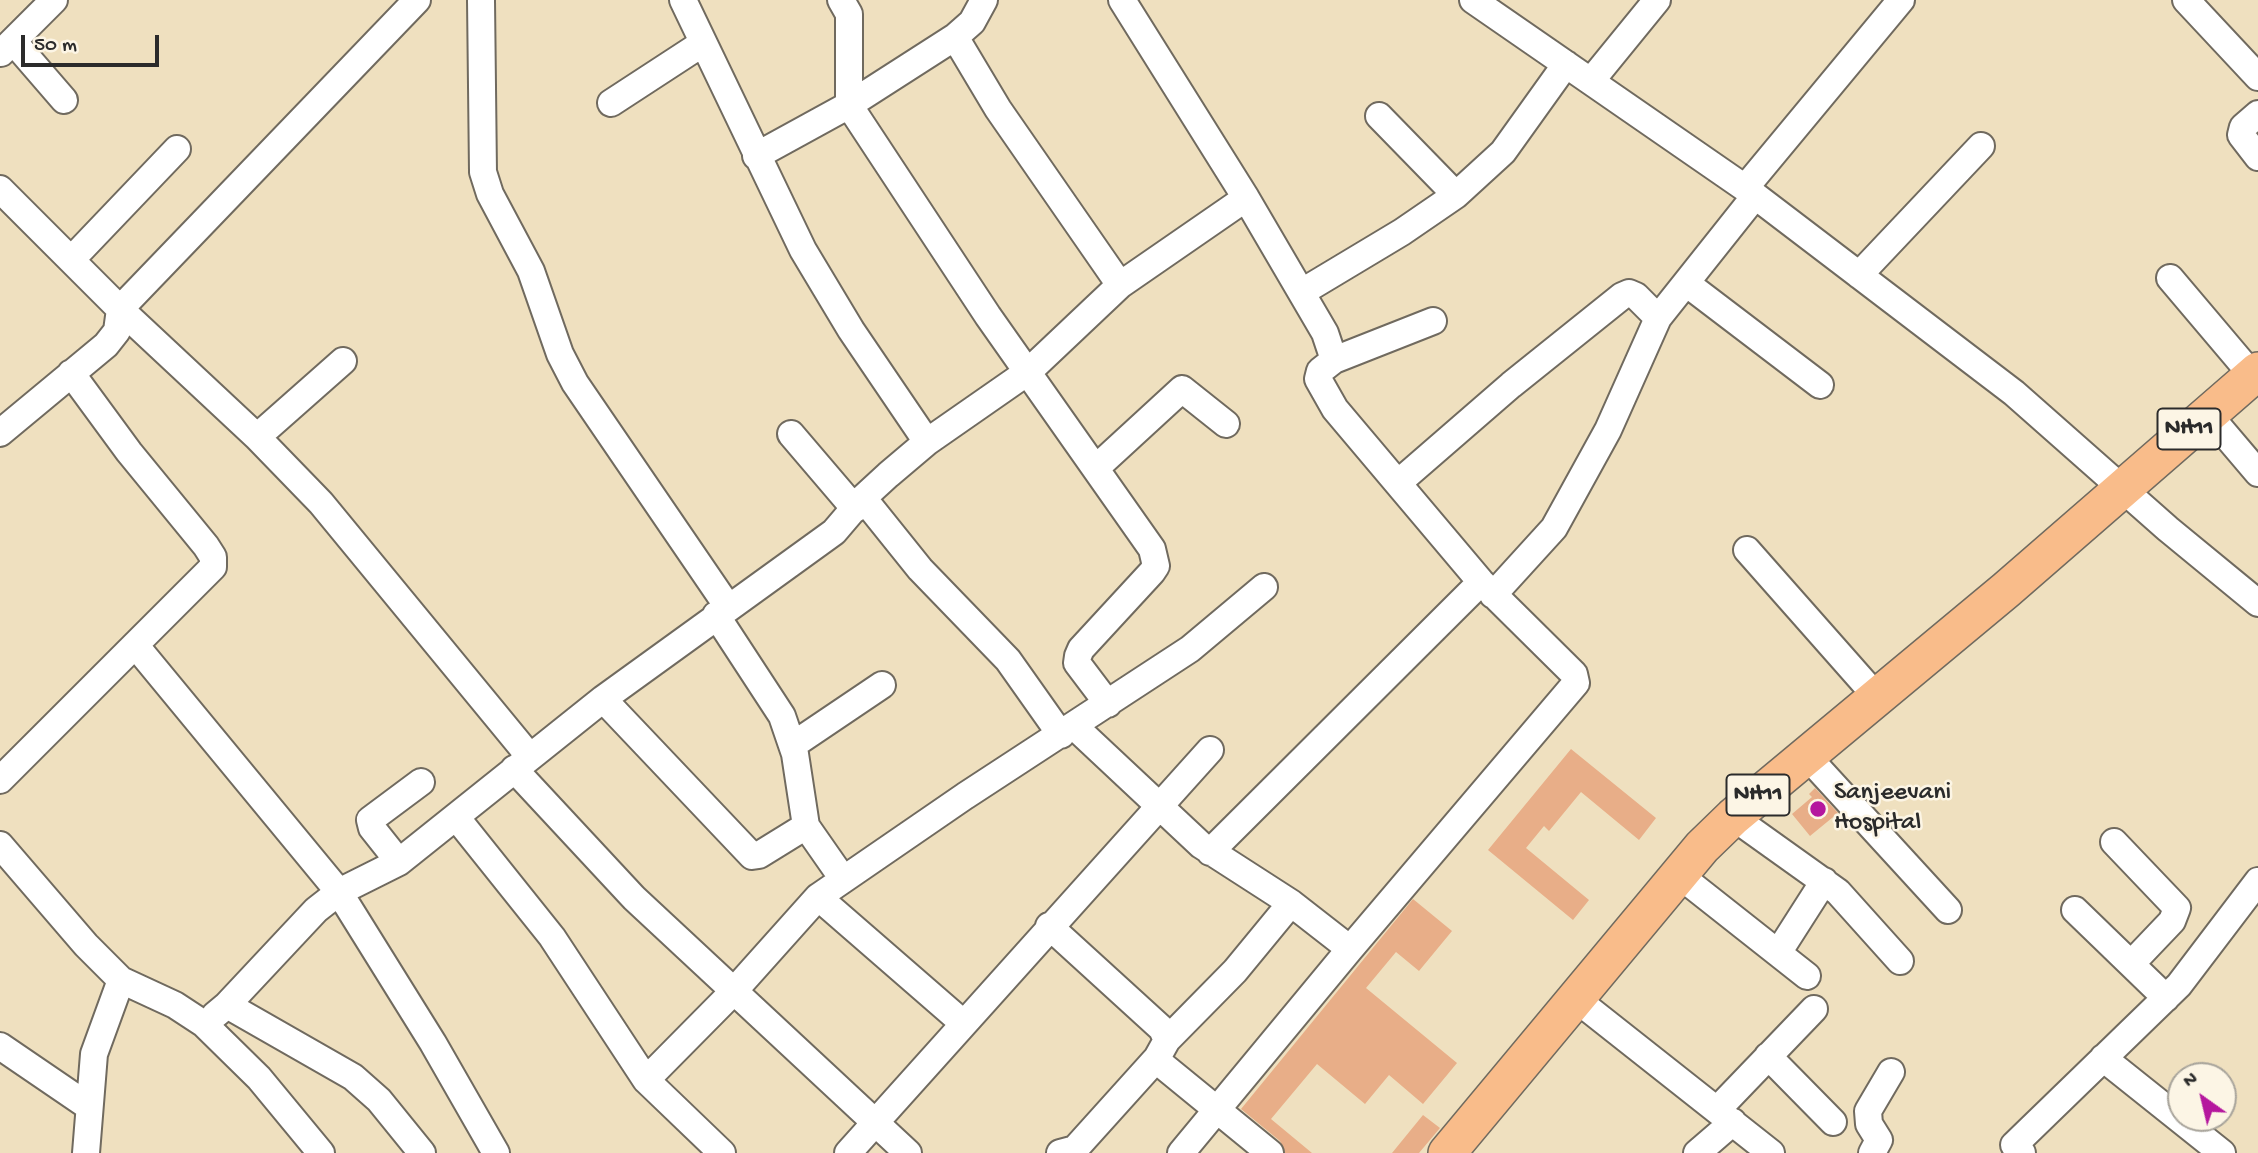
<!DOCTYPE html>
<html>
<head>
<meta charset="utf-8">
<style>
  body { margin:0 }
  #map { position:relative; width:2258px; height:1153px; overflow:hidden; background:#efe0bf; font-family:"Gochi Hand",sans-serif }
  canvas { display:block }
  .north { position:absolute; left:2167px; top:1062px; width:70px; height:70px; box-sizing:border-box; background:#fcf5e5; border:2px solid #a8a49b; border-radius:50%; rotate:326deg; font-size:19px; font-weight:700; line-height:28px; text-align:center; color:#2b2b2b }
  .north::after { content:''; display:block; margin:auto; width:24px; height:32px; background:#b5179e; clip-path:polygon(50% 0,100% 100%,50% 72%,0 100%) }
  .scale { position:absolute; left:21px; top:35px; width:138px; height:32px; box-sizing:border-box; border:4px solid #2b2b2b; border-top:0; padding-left:9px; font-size:21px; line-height:24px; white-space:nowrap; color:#2b2b2b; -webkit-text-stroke:5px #fcf5e5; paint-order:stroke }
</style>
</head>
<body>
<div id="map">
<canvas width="2258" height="1153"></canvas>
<div class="north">N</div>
<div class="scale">50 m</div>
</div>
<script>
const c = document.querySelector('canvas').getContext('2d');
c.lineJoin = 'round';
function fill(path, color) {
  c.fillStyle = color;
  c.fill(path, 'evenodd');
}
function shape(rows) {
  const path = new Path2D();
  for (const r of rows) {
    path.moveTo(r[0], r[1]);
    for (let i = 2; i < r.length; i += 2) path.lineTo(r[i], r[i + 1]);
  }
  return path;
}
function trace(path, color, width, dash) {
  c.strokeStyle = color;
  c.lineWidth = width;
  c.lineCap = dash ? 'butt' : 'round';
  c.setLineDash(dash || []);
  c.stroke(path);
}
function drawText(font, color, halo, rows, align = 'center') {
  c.font = font + ' "Gochi Hand",sans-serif';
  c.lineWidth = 5;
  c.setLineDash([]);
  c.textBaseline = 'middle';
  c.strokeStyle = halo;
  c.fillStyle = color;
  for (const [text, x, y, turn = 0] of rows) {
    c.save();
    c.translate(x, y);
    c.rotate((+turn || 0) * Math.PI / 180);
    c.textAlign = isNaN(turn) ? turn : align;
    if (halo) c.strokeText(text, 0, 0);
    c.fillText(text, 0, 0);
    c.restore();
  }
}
fill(shape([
  [1571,749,1656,818,1639,840,1581,792,1549,831,1544,826,1526,848,1589,900,1573,920,1488,850],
  [1815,788,1838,813,1810,836,1792,814,1812,797,1809,794],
  [1413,899,1452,931,1419,971,1396,952,1366,988,1457,1063,1423,1104,1389,1075,1365,1104,1317,1064,1271,1119,1312,1153,1285,1153,1280,1141,1241,1109],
  [1423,1115,1440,1128,1419,1153,1392,1153]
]), '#e8ae88');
const minor = shape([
  [481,0,483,172,490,194,531,271,560,354,575,383,728,607],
  [683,0,803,250,851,330,927,442],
  [841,0,849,14,849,105],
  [984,0,972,22,955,37,998,109,1120,285],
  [1122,0,1246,198,1325,333,1334,360,1320,371,1318,379,1335,409,1481,582,1574,674,1576,683,1350,949,1181,1153],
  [1473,0,1745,188,2014,393,2168,529,2258,603],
  [2186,0,2258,77],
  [13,41,64,100],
  [1,53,54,0],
  [1591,81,1657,0],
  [611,103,703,43],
  [849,105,955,37],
  [2258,114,2243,127,2241,135,2258,157],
  [1379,116,1456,195],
  [756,156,849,105,988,316,1152,549,1156,566,1152,572,1081,649,1078,656,1077,663,1108,704],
  [1745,188,1901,0],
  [0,189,120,309,417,0],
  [71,260,177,149],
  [1859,275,1981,146],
  [2170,278,2253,376],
  [1686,283,1820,385],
  [1302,292,1402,232,1456,195,1503,152,1566,64],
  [120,309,257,437,321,503,530,757],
  [1334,360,1433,321],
  [2207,413,2258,473],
  [0,433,106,345,117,331,120,309],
  [791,434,855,509],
  [257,437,343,361],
  [1096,468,1182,389,1226,424],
  [1398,483,1511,385,1622,296,1629,293,1636,296,1658,318],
  [863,498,920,569,1008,660,1061,735],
  [1747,550,1876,696],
  [1493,595,1554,528,1608,430,1658,318,1755,196],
  [716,615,782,716,795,754,806,826,843,879],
  [136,646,339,892,433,1043,496,1153],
  [603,699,752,856,759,855,806,826],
  [1075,727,1201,845,1291,903,1350,949],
  [793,745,882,685],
  [1805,754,1948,910],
  [514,769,634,898,908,1153],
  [0,780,213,567,213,557,206,546,129,452,71,373],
  [456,817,552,937,646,1080,722,1153],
  [1733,817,1838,892,1900,961],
  [2114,842,2177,908,2172,921,2131,964],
  [0,845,86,945,121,980,175,1005,204,1024,259,1078,321,1153],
  [1210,852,1481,582],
  [399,862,372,828,370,820,421,782],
  [1679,875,1807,976],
  [818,897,963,1023],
  [2075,910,2166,998],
  [1049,926,1162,1029,1167,1040,1157,1058,1161,1064,1270,1153],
  [1778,953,1824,881],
  [1576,999,1771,1153],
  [227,1005,316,910,339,892,399,862,603,699,834,532,863,498,888,475,927,442,1029,371,1120,285,1246,198],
  [215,1015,227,1005,353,1077,379,1100,422,1153],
  [1167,1040,1235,971,1291,903],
  [0,1046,88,1106],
  [1768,1056,1833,1122],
  [2103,1058,2222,1153],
  [646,1080,733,992,818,897,965,796,1190,649,1264,587],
  [1717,1110,1814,1009],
  [86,1153,94,1054,121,980],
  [848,1153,1210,750],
  [1060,1153,1075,1149,1157,1058],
  [1697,1153,1733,1122],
  [1872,1153,1879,1140,1869,1124,1868,1111,1891,1072],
  [2022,1153,2014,1145,2179,985,2258,881]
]);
const highway = shape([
  [1447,1153,1702,847,1733,817,2006,590,2258,371]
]);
trace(minor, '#706a5f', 30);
trace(highway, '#706a5f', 40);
trace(minor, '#fff', 26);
trace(highway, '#f9bc8a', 37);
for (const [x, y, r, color] of [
  [1818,809,9,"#b5179e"]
]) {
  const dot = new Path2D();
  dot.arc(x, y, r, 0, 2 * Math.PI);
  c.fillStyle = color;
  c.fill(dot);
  trace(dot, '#fcf5e5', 2.5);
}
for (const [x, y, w] of [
  [2189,429,63],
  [1758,795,63]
]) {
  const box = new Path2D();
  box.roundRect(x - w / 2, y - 20.5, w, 41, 5);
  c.fillStyle = '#fcf5e5';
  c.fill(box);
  trace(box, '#2b2b2b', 2);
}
drawText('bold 24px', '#2b2b2b', null, [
  ["NH11",2189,429],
  ["NH11",1758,795]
]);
drawText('26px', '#2b2b2b', '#fcf5e5', [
  ["Sanjeevani",1834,794],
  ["Hospital",1834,824]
], 'left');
</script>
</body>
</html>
